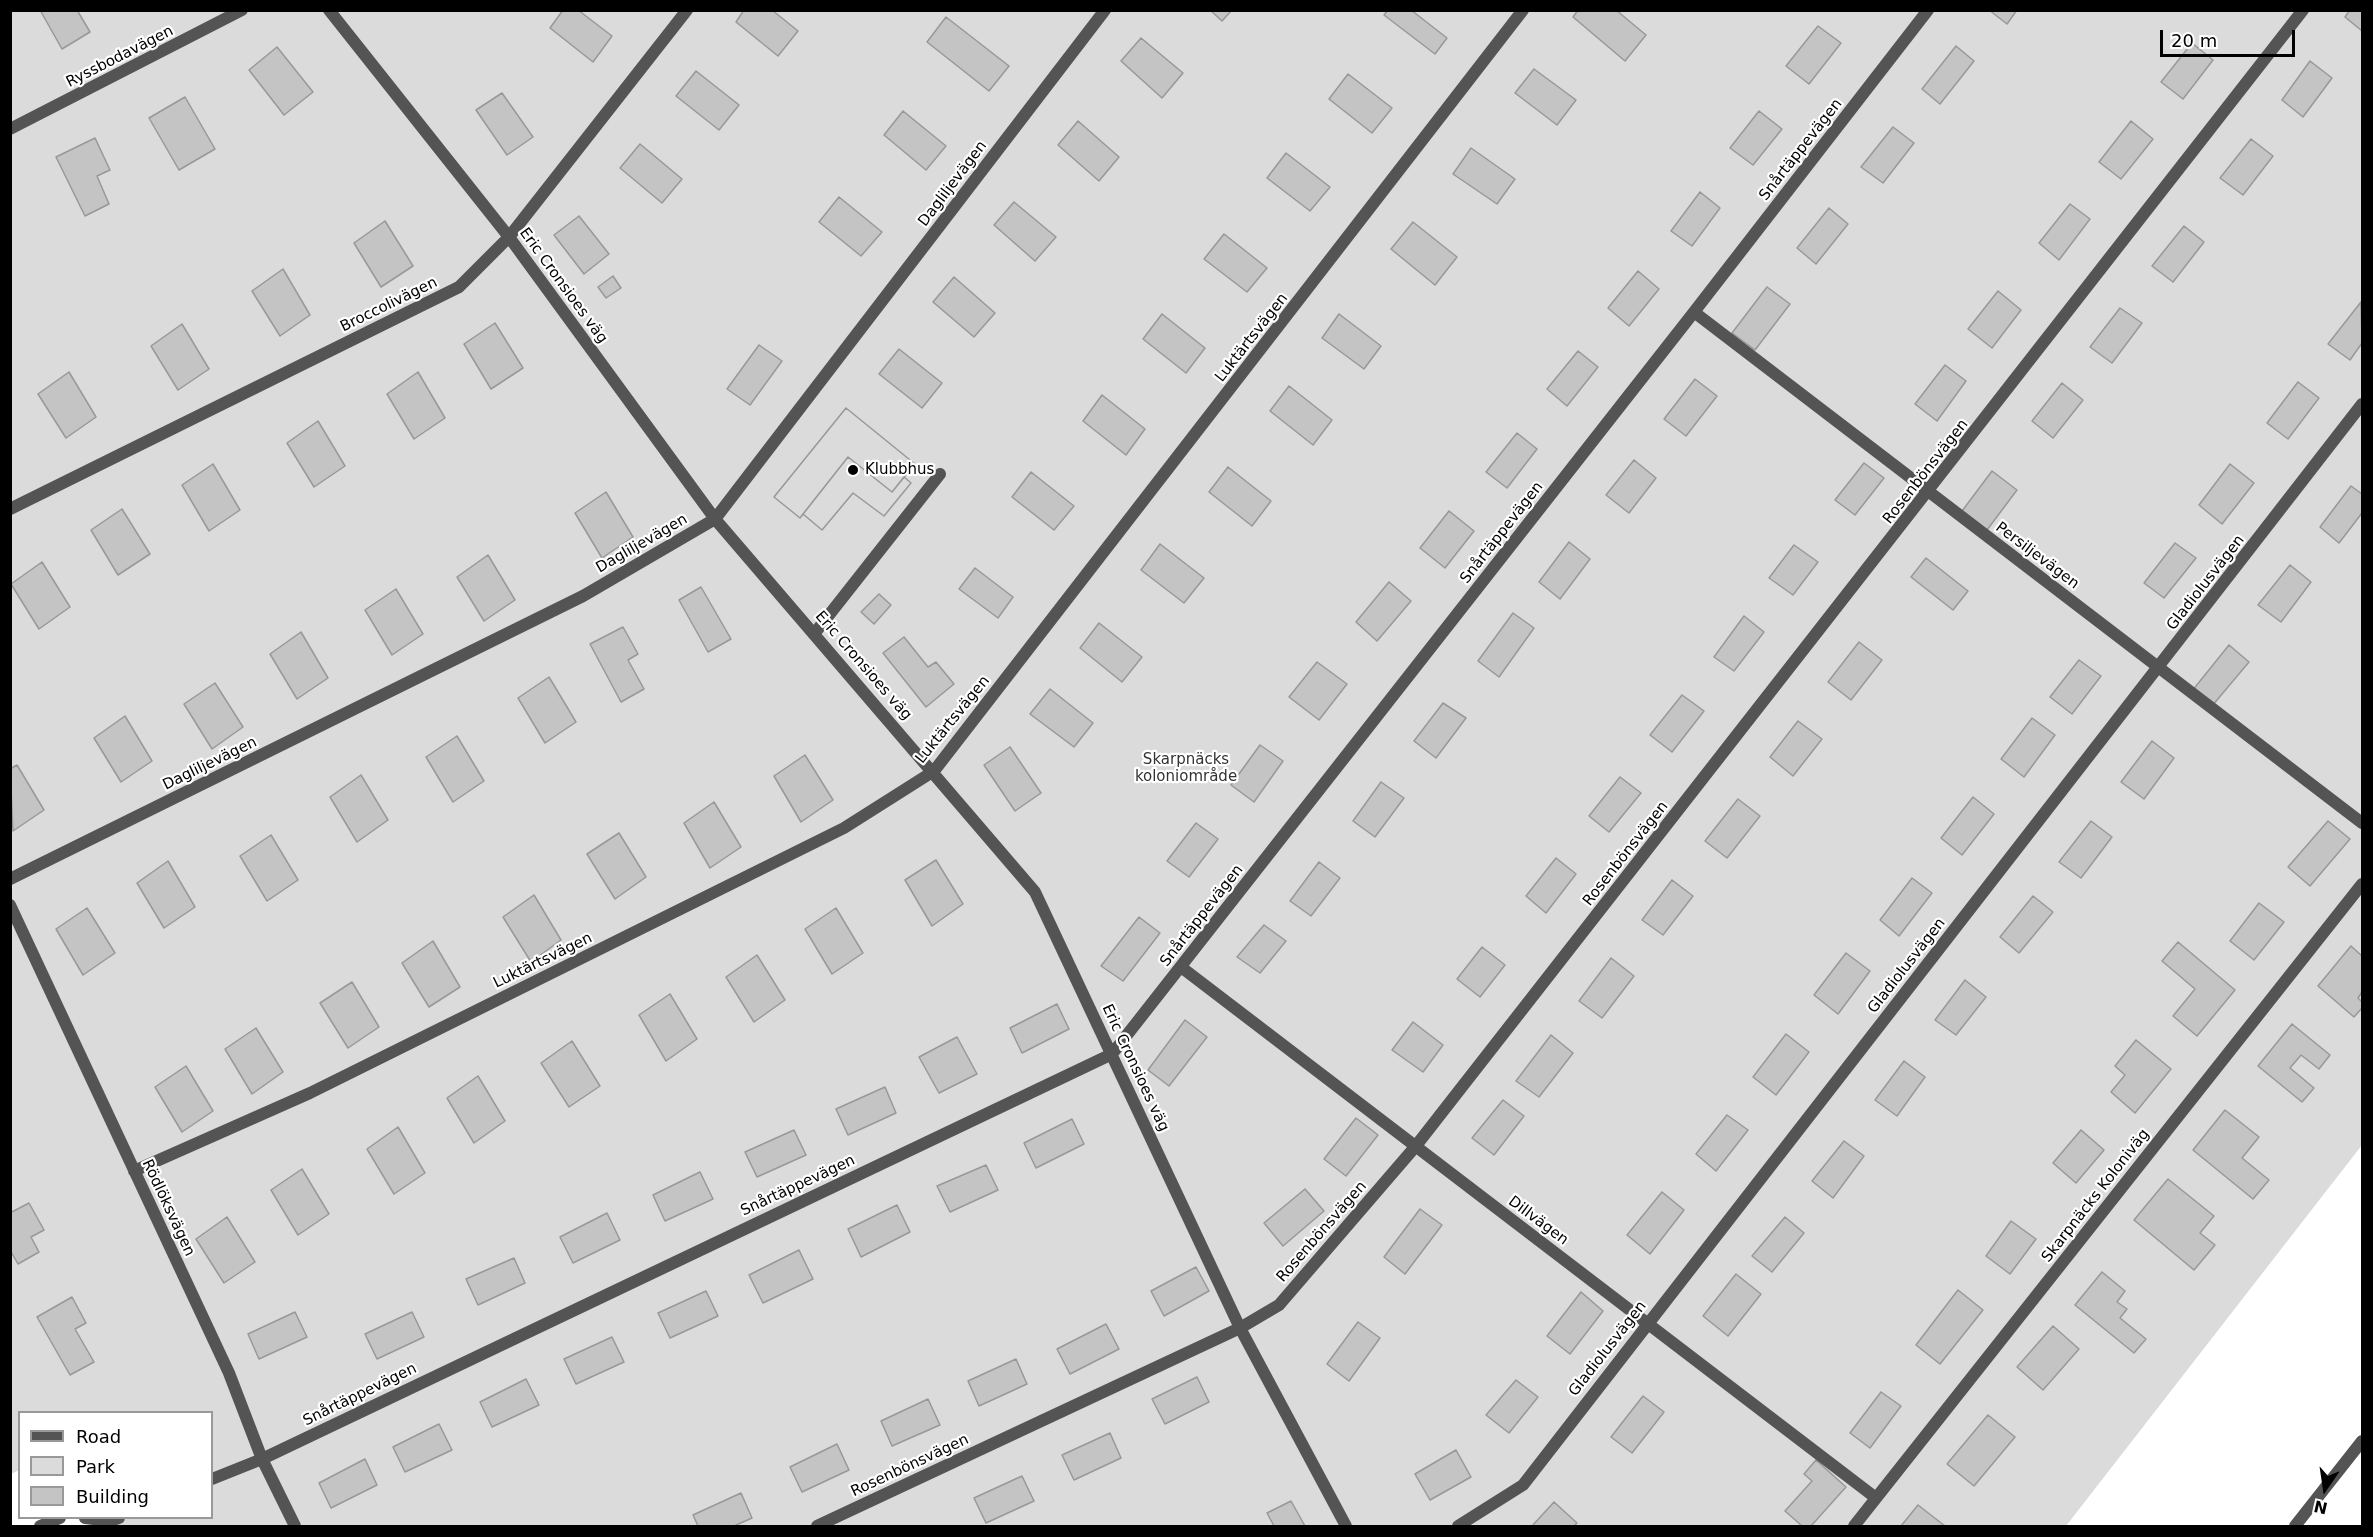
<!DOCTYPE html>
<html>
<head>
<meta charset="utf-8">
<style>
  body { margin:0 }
  #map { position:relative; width:2373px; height:1537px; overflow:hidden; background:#fff; font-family:"DejaVu Sans",sans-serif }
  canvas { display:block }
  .frame { position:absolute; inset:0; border:12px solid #000; pointer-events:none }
  .legend { position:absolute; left:18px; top:1411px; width:195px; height:108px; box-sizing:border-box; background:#fff; border:2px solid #999; margin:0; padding:8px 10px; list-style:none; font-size:18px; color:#000 }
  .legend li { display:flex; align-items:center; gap:12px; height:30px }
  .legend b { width:30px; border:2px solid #999 }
  .north { position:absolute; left:2295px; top:1459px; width:60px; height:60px; -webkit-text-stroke:4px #fff; paint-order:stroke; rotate:193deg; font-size:16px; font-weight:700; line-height:24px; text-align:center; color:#000 }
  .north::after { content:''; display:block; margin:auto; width:21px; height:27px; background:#000; clip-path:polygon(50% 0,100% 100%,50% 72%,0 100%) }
  .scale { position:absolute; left:2160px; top:30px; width:135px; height:27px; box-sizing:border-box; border:3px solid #000; border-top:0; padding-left:8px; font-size:18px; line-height:21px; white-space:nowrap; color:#000; -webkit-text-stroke:4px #fff; paint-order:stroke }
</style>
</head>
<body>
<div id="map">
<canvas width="2373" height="1537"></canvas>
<div class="frame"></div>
<ul class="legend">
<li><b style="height:8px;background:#545454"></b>Road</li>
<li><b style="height:16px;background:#dbdbdb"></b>Park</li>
<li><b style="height:16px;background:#c4c4c4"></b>Building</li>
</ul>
<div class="north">N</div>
<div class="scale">20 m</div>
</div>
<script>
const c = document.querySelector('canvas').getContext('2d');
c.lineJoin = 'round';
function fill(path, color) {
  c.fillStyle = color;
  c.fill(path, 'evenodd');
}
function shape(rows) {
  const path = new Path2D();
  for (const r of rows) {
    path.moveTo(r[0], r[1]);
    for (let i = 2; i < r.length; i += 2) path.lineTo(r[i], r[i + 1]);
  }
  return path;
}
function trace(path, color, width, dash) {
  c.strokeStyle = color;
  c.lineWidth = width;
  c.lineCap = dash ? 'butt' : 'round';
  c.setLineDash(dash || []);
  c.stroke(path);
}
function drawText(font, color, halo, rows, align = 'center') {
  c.font = font + ' "DejaVu Sans",sans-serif';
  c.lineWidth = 4.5;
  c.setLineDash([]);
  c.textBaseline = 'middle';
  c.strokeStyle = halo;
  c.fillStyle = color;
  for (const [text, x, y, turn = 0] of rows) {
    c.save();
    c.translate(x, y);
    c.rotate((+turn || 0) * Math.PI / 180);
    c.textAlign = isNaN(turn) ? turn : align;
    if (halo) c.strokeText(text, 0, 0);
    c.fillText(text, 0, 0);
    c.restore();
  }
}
fill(shape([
  [11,11,2362,11,2362,1145,2066,1526,116,1526,111,1518,212,1518,212,1412,20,1412,19,1470,11,1474]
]), '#dbdbdb');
const building = shape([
  [40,10,77,10,90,32,62,49,40,10],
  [563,10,578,10,612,36,593,62,550,28,563,10],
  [744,10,772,10,798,31,778,56,736,22,744,10],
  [1210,10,1232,10,1222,21,1210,10],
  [1388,10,1411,10,1447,38,1435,54,1384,15,1388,10],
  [1578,10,1616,10,1646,35,1625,61,1573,17,1578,10],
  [1989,10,2017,10,2007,24,1989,10],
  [2350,10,2362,10,2362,31,2345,17,2350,10],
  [946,17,1009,66,989,91,927,42,946,17],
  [1818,26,1841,43,1809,84,1786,66,1818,26],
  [1141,38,1183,73,1162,98,1121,61,1141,38],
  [2192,43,2213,60,2183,99,2161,82,2192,43],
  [1956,46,1974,61,1940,104,1922,89,1956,46],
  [277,47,313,92,284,115,249,70,277,47],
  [2310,61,2332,78,2303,117,2282,100,2310,61],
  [1534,69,1576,100,1557,125,1515,93,1534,69],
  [696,71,739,105,719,130,676,96,696,71],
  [1348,74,1392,108,1372,133,1329,99,1348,74],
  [502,93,533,137,507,155,476,110,502,93],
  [185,97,215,149,179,170,149,118,185,97],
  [903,111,946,146,926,170,884,135,903,111],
  [1759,111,1782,129,1753,165,1730,148,1759,111],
  [1078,121,1119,157,1099,181,1058,145,1078,121],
  [2131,121,2153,139,2121,179,2099,162,2131,121],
  [1893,127,1914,143,1883,183,1861,167,1893,127],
  [95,138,110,170,97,176,109,204,85,216,56,157,95,138],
  [2251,139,2273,156,2243,195,2220,178,2251,139],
  [640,144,682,179,662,203,620,168,640,144],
  [1471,148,1515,179,1497,204,1453,174,1471,148],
  [1286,153,1330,187,1310,211,1267,178,1286,153],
  [1700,192,1720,208,1692,246,1671,231,1700,192],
  [839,197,882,232,861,256,819,222,839,197],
  [1014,202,1056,237,1035,261,994,225,1014,202],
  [2070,204,2090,219,2059,260,2039,243,2070,204],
  [1829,208,1848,224,1816,264,1797,248,1829,208],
  [579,216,609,254,584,274,554,235,579,216],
  [385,221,413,266,381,287,354,243,385,221],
  [1413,222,1457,257,1435,285,1391,249,1413,222],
  [2184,226,2204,242,2173,282,2152,266,2184,226],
  [1224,234,1267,268,1247,292,1204,259,1224,234],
  [283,269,310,315,280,336,252,291,283,269],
  [1638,271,1659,289,1629,326,1608,308,1638,271],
  [613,276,621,288,606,298,598,287,613,276],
  [954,277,995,313,974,337,933,302,954,277],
  [1767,287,1790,304,1755,350,1732,333,1767,287],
  [1998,291,2021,310,1992,348,1968,329,1998,291],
  [2361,302,2362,343,2350,360,2328,344,2361,302],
  [2120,308,2142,323,2112,363,2090,347,2120,308],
  [1162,314,1205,348,1186,373,1143,339,1162,314],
  [1339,314,1381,346,1364,369,1322,338,1339,314],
  [495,323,523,368,491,389,464,344,495,323],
  [182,324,209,369,178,390,151,346,182,324],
  [759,345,782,361,750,405,727,389,759,345],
  [899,349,942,383,922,408,879,374,899,349],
  [1578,351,1598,367,1567,406,1547,389,1578,351],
  [1945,365,1966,381,1937,421,1915,404,1945,365],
  [69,372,96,417,66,438,38,394,69,372],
  [418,372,445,418,414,439,387,394,418,372],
  [1695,379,1717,396,1686,436,1664,419,1695,379],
  [2298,382,2319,398,2288,439,2267,423,2298,382],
  [2062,383,2083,400,2053,438,2032,421,2062,383],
  [1289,386,1332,420,1313,445,1270,411,1289,386],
  [1102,395,1145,429,1126,455,1083,421,1102,395],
  [846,408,915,464,892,492,848,457,800,518,774,497,846,408],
  [846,408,915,464,904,477,911,483,884,516,853,493,822,530,803,514,800,518,774,497,846,408],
  [318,421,345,466,314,487,287,443,318,421],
  [1517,433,1537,449,1507,488,1486,472,1517,433],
  [848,457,892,492,904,477,911,483,884,516,853,493,822,530,803,514,848,457],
  [1634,460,1656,478,1629,513,1606,495,1634,460],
  [1864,463,1884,478,1855,515,1835,500,1864,463],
  [213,464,240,510,209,531,182,485,213,464],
  [2230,464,2254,483,2222,524,2199,505,2230,464],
  [1228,467,1271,501,1252,526,1209,492,1228,467],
  [1992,471,2017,490,1987,530,1962,511,1992,471],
  [1031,472,1074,506,1054,530,1012,497,1031,472],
  [2351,486,2362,494,2362,513,2339,543,2320,527,2351,486],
  [606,492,633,537,602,558,575,513,606,492],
  [122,509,150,554,118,575,91,530,122,509],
  [1449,511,1474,531,1445,568,1420,548,1449,511],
  [1569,542,1590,559,1560,599,1539,582,1569,542],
  [2175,543,2196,558,2164,598,2144,583,2175,543],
  [1160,544,1204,578,1184,603,1141,570,1160,544],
  [1794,545,1818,562,1793,595,1769,578,1794,545],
  [488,555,515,600,484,621,457,577,488,555],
  [1926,558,1968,591,1953,610,1911,577,1926,558],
  [42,562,70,607,39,629,11,584,42,562],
  [2290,565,2311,582,2281,622,2258,605,2290,565],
  [975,568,1013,597,998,618,959,589,975,568],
  [1389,582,1411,601,1377,641,1356,622,1389,582],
  [701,587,731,639,708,652,679,600,701,587],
  [396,589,423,634,392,655,365,610,396,589],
  [879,594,891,605,874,624,861,612,879,594],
  [1513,613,1534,628,1499,677,1478,661,1513,613],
  [1744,616,1764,632,1734,671,1714,657,1744,616],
  [1099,623,1142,657,1122,682,1080,648,1099,623],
  [623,627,638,654,628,660,644,689,621,702,590,644,623,627],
  [301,632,328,678,297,699,270,654,301,632],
  [904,637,928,667,936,662,954,684,926,707,883,653,904,637],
  [1859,642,1882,660,1851,700,1828,682,1859,642],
  [2229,645,2249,662,2212,706,2192,691,2229,645],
  [2079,660,2101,676,2072,714,2050,697,2079,660],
  [1317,662,1347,684,1319,720,1289,697,1317,662],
  [549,677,576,722,545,743,518,698,549,677],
  [215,683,243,727,212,749,184,704,215,683],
  [1050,689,1093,723,1074,747,1030,714,1050,689],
  [1682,695,1704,711,1672,752,1650,735,1682,695],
  [1443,703,1466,718,1436,758,1414,741,1443,703],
  [125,716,152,761,121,782,94,738,125,716],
  [2032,718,2055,735,2024,777,2001,759,2032,718],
  [1798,721,1822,739,1793,776,1770,757,1798,721],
  [457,736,484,781,453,802,426,757,457,736],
  [2152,741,2174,758,2144,799,2121,782,2152,741],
  [1260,745,1283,761,1254,802,1231,785,1260,745],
  [1010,747,1041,793,1015,811,984,765,1010,747],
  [805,755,833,800,801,822,774,776,805,755],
  [17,765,44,810,13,831,10,769,17,765],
  [361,775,388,820,357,842,330,797,361,775],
  [1620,777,1641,793,1609,832,1589,816,1620,777],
  [1381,782,1404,798,1375,837,1353,821,1381,782],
  [1973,797,1994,814,1962,855,1941,838,1973,797],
  [1738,799,1760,816,1727,858,1705,841,1738,799],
  [714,802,741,847,710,868,684,823,714,802],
  [2091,821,2112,837,2081,878,2059,862,2091,821],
  [2328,821,2350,839,2310,886,2288,867,2328,821],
  [1196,823,1218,839,1189,877,1167,861,1196,823],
  [619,833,646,877,615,899,587,854,619,833],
  [271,835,298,880,267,901,240,856,271,835],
  [1556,858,1576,874,1546,913,1526,896,1556,858],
  [936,860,963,904,932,926,905,880,936,860],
  [168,861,195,907,164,928,137,883,168,861],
  [1319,862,1340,878,1311,916,1290,901,1319,862],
  [1912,878,1932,893,1899,936,1880,920,1912,878],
  [1672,880,1693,896,1663,935,1642,920,1672,880],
  [534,895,561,940,531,962,503,917,534,895],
  [2033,896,2053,912,2019,953,2000,937,2033,896],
  [2259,903,2284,922,2254,960,2230,941,2259,903],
  [87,908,115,953,83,975,56,929,87,908],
  [836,908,863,953,832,974,805,929,836,908],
  [1139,917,1160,933,1123,981,1101,966,1139,917],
  [1264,925,1286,941,1260,973,1237,957,1264,925],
  [433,941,460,987,429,1007,402,963,433,941],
  [2178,942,2235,990,2197,1036,2173,1016,2195,989,2162,961,2178,942],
  [2351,946,2362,956,2362,992,2358,998,2362,1002,2362,1008,2354,1017,2318,986,2351,946],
  [1482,947,1505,965,1480,997,1457,979,1482,947],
  [1846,953,1870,971,1838,1014,1814,995,1846,953],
  [757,955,785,1000,754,1022,726,977,757,955],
  [1611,958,1634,976,1602,1018,1579,1001,1611,958],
  [1965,980,1986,997,1956,1035,1935,1020,1965,980],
  [352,982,379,1027,348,1048,320,1003,352,982],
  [670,994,697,1039,666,1061,639,1015,670,994],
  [1057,1004,1069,1029,1022,1053,1010,1028,1057,1004],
  [1185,1020,1207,1037,1169,1086,1148,1070,1185,1020],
  [1413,1022,1443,1045,1423,1072,1392,1050,1413,1022],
  [2292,1024,2330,1055,2319,1069,2301,1055,2290,1068,2314,1088,2302,1102,2258,1066,2292,1024],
  [256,1028,283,1072,252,1094,225,1049,256,1028],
  [1786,1034,1809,1052,1776,1095,1753,1077,1786,1034],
  [1551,1035,1573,1053,1539,1097,1516,1081,1551,1035],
  [957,1037,977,1074,939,1093,919,1057,957,1037],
  [2136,1040,2171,1069,2135,1113,2111,1092,2125,1075,2115,1066,2136,1040],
  [572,1041,600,1086,569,1107,541,1063,572,1041],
  [1904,1061,1925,1077,1897,1116,1875,1100,1904,1061],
  [186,1066,213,1111,182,1132,155,1087,186,1066],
  [478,1076,505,1121,474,1143,447,1098,478,1076],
  [885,1087,896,1113,848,1135,836,1109,885,1087],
  [1503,1100,1524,1116,1494,1155,1472,1138,1503,1100],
  [2225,1110,2259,1137,2242,1158,2269,1180,2253,1199,2193,1150,2225,1110],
  [1727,1115,1748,1130,1716,1171,1696,1154,1727,1115],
  [1356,1118,1378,1135,1346,1176,1324,1159,1356,1118],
  [1072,1119,1084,1144,1036,1168,1024,1143,1072,1119],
  [398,1127,425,1173,394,1194,367,1149,398,1127],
  [794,1130,806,1155,757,1177,745,1152,794,1130],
  [2081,1130,2104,1150,2076,1183,2053,1163,2081,1130],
  [1844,1141,1864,1156,1833,1198,1812,1181,1844,1141],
  [986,1165,998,1190,950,1212,937,1186,986,1165],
  [302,1169,329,1214,298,1235,271,1190,302,1169],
  [700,1172,713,1199,665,1221,653,1195,700,1172],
  [2168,1179,2214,1216,2200,1233,2215,1245,2194,1270,2134,1220,2168,1179],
  [1305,1189,1324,1211,1283,1246,1264,1223,1305,1189],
  [1662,1192,1684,1210,1650,1254,1627,1235,1662,1192],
  [29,1203,44,1230,31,1237,39,1252,18,1264,10,1250,10,1213,29,1203],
  [897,1205,910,1232,861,1257,848,1229,897,1205],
  [1420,1209,1442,1225,1405,1274,1384,1257,1420,1209],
  [607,1213,620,1240,573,1263,560,1237,607,1213],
  [227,1217,255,1262,224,1283,196,1239,227,1217],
  [1785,1217,1804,1233,1772,1272,1752,1256,1785,1217],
  [2011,1221,2036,1239,2010,1274,1986,1256,2011,1221],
  [799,1250,813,1279,763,1303,749,1275,799,1250],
  [514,1258,525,1283,478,1305,466,1279,514,1258],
  [1196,1267,1209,1291,1164,1316,1151,1291,1196,1267],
  [2102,1272,2125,1291,2117,1302,2127,1309,2120,1318,2146,1339,2134,1353,2075,1305,2102,1272],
  [1736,1274,1761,1294,1728,1336,1703,1316,1736,1274],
  [1958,1290,1983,1310,1940,1364,1916,1345,1958,1290],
  [706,1291,718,1316,670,1338,658,1313,706,1291],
  [1581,1292,1603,1311,1570,1354,1547,1336,1581,1292],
  [72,1297,86,1323,75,1329,94,1362,70,1375,37,1317,72,1297],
  [295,1312,307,1337,259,1359,248,1334,295,1312],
  [412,1312,424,1337,377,1359,365,1334,412,1312],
  [1358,1322,1380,1338,1349,1381,1327,1364,1358,1322],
  [1106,1324,1119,1349,1070,1374,1057,1349,1106,1324],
  [2053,1326,2079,1349,2043,1390,2017,1367,2053,1326],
  [612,1337,624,1362,576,1384,564,1359,612,1337],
  [1016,1359,1027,1384,979,1406,968,1381,1016,1359],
  [1197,1377,1209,1402,1165,1424,1152,1399,1197,1377],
  [526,1379,539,1405,492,1427,480,1402,526,1379],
  [1516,1380,1538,1397,1509,1433,1486,1415,1516,1380],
  [1881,1392,1901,1406,1870,1448,1850,1433,1881,1392],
  [1643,1396,1664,1412,1632,1453,1611,1437,1643,1396],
  [928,1399,940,1425,892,1446,881,1421,928,1399],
  [1988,1415,2015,1437,1974,1486,1947,1464,1988,1415],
  [439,1424,452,1450,405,1472,393,1447,439,1424],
  [1110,1433,1121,1458,1074,1480,1062,1455,1110,1433],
  [837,1444,849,1470,802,1492,790,1467,837,1444],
  [1456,1450,1471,1477,1430,1500,1415,1474,1456,1450],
  [365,1459,377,1485,331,1508,319,1483,365,1459],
  [1816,1460,1846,1487,1811,1526,1802,1526,1785,1511,1812,1481,1804,1474,1816,1460],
  [1022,1476,1034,1501,986,1523,974,1498,1022,1476],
  [741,1493,752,1518,734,1526,698,1526,693,1515,741,1493],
  [1291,1501,1305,1526,1274,1526,1267,1513,1291,1501],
  [1554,1502,1577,1523,1574,1526,1532,1526,1554,1502],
  [1918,1505,1945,1526,1901,1526,1918,1505]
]);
fill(building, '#c4c4c4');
trace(building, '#989898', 1.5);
trace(shape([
  [814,634,940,474],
  [2295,1526,2362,1441]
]), '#545454', 12);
trace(shape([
  [329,10,509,237,715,519,1035,892,1240,1328,1346,1526],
  [10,129,242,10],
  [1694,312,2362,823],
  [10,509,459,287,509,237,687,10],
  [10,879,583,596,715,519,1105,10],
  [10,905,229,1373,262,1459,295,1526],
  [1181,967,1876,1498],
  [134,1171,310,1093,844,828,934,771,1523,10],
  [212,1479,262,1459,1112,1054,1694,312,1928,10],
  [85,1518,111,1521,119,1518],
  [40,1526,60,1518],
  [817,1526,1240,1328,1279,1305,1415,1147,2303,10],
  [1458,1526,1523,1485,2362,404],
  [1854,1526,2362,884]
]), '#545454', 12);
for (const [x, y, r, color] of [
  [853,470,6,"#000"]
]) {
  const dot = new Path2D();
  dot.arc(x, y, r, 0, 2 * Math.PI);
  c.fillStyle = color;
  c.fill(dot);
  trace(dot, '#fff', 2);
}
drawText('15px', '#000', '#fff', [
  ["Ryssbodavägen",120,57,-27],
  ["Snårtäppevägen",1801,150,-52],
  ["Dagliljevägen",953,184,-53],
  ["Eric Cronsioes väg",563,286,54],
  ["Broccolivägen",389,305,-26],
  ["Luktärtsvägen",1252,338,-52],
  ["Rosenbönsvägen",1926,472,-52],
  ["Snårtäppevägen",1502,533,-52],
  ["Dagliljevägen",642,544,-30],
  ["Persiljevägen",2037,556,37],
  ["Gladiolusvägen",2206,583,-52],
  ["Eric Cronsioes väg",863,666,49],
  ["Luktärtsvägen",953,720,-51],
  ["Dagliljevägen",210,764,-26],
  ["Rosenbönsvägen",1626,854,-52],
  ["Snårtäppevägen",1202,916,-52],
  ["Luktärtsvägen",543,961,-26],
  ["Gladiolusvägen",1907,966,-52],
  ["Eric Cronsioes väg",1135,1068,65],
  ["Snårtäppevägen",798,1186,-25],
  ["Skarpnäcks Koloniväg",2096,1196,-52],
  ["Rödlöksvägen",168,1208,65],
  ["Dillvägen",1538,1221,37],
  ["Rosenbönsvägen",1322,1232,-49],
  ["Gladiolusvägen",1608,1349,-52],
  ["Snårtäppevägen",360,1395,-26],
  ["Rosenbönsvägen",910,1466,-25]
]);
drawText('15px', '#000', '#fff', [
  ["Klubbhus",865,470]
], 'left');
drawText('15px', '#323232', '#fff', [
  ["Skarpnäcks",1186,760],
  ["koloniområde",1186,777]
]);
</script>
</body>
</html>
